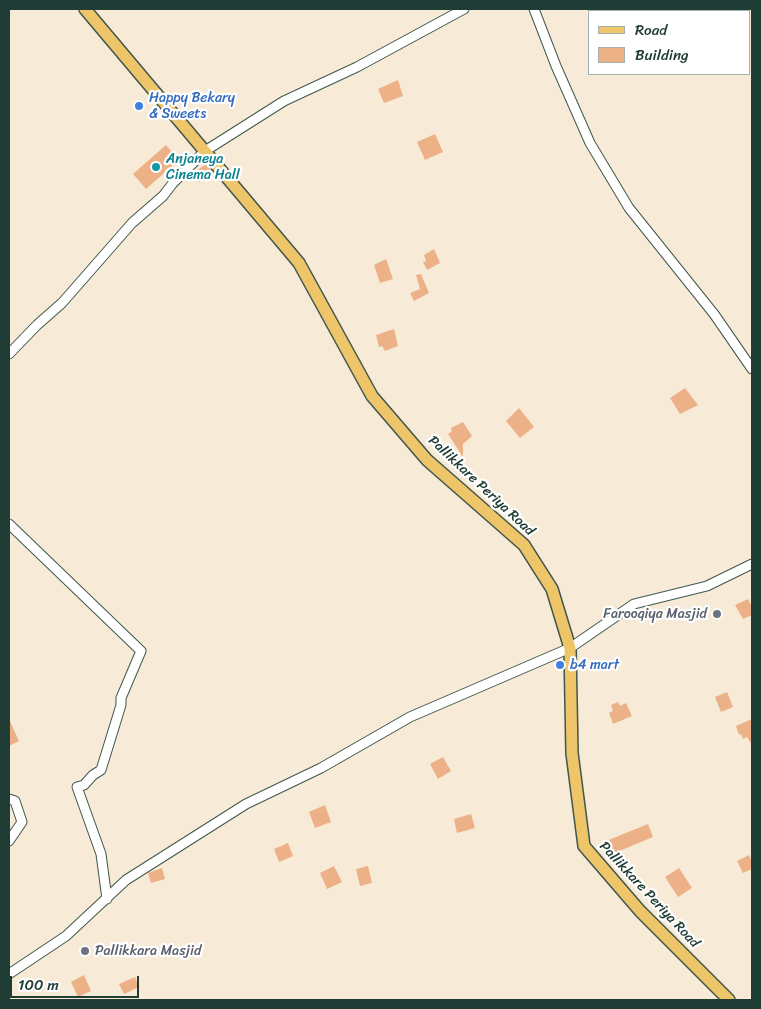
<!DOCTYPE html>
<html>
<head>
<meta charset="utf-8">
<style>
  body { margin:0 }
  #map { position:relative; width:761px; height:1009px; overflow:hidden; background:#f7ead7; font-family:Sriracha,sans-serif }
  canvas { display:block }
  .frame { position:absolute; inset:0; border:10px solid #1f3d34; pointer-events:none }
  .legend { position:absolute; left:588px; top:10px; width:162px; height:65px; box-sizing:border-box; background:#fff; border:1px solid #a5b1ae; margin:0; padding:6px 9px; list-style:none; font-size:15px; color:#1f3d34 }
  .legend li { display:flex; align-items:center; gap:10px; height:25px }
  .legend b { width:25px; border:1px solid #a5b1ae }
  .scale { position:absolute; left:10px; top:976px; width:129px; height:22px; box-sizing:border-box; border:2px solid #1f3d34; border-top:0; padding-left:6px; font-size:15px; line-height:18px; white-space:nowrap; color:#1f3d34; -webkit-text-stroke:4px #fff; paint-order:stroke }
</style>
</head>
<body>
<div id="map">
<canvas width="761" height="1009"></canvas>
<div class="frame"></div>
<ul class="legend">
<li><b style="height:6px;background:#eec569"></b>Road</li>
<li><b style="height:14px;background:#edb188"></b>Building</li>
</ul>
<div class="scale">100 m</div>
</div>
<script>
const c = document.querySelector('canvas').getContext('2d');
c.lineJoin = 'round';
function fill(path, color) {
  c.fillStyle = color;
  c.fill(path, 'evenodd');
}
function shape(rows) {
  const path = new Path2D();
  for (const r of rows) {
    path.moveTo(r[0], r[1]);
    for (let i = 2; i < r.length; i += 2) path.lineTo(r[i], r[i + 1]);
  }
  return path;
}
function trace(path, color, width, dash) {
  c.strokeStyle = color;
  c.lineWidth = width;
  c.lineCap = dash ? 'butt' : 'round';
  c.setLineDash(dash || []);
  c.stroke(path);
}
function drawText(font, color, halo, rows, align = 'center') {
  c.font = font + ' Sriracha,sans-serif';
  c.lineWidth = 4.5;
  c.setLineDash([]);
  c.textBaseline = 'middle';
  c.strokeStyle = halo;
  c.fillStyle = color;
  for (const [text, x, y, turn = 0] of rows) {
    c.save();
    c.translate(x, y);
    c.rotate((+turn || 0) * Math.PI / 180);
    c.textAlign = isNaN(turn) ? turn : align;
    if (halo) c.strokeText(text, 0, 0);
    c.fillText(text, 0, 0);
    c.restore();
  }
}
fill(shape([
  [398,80,403,96,384,103,378,89],
  [435,134,443,152,425,160,417,142],
  [166,145,179,160,146,189,133,174],
  [206,164,213,172,199,182,193,173],
  [434,249,440,263,427,270,423,262,426,261,424,255],
  [386,259,393,279,380,283,374,265],
  [421,274,429,293,414,301,410,293,420,289,416,275],
  [394,329,398,346,385,351,382,346,379,347,376,335],
  [685,388,698,405,680,414,670,398],
  [519,408,534,427,520,438,506,421],
  [463,422,472,436,463,444,463,457,448,434,452,431,451,428],
  [748,599,752,607,752,615,743,619,735,605],
  [727,692,733,707,721,712,715,697],
  [618,702,620,706,626,703,632,716,613,724,609,713,613,711,611,705],
  [9,719,19,741,9,746],
  [752,719,752,745,747,737,743,739,741,734,739,735,736,726],
  [443,757,451,771,438,779,430,764],
  [325,805,331,822,315,828,309,812],
  [471,814,475,828,457,833,454,819],
  [648,824,653,837,612,854,606,841],
  [288,843,293,856,279,862,274,849],
  [749,855,752,862,752,869,743,873,737,861],
  [334,866,342,882,327,889,320,873],
  [368,866,372,883,360,886,356,869],
  [162,868,165,879,151,883,148,873],
  [679,868,692,888,678,897,665,877],
  [84,975,91,991,78,997,71,982],
  [135,977,139,987,124,994,119,984]
]), '#edb188');
const minor = shape([
  [534,9,556,66,590,143,629,208,714,314,752,369],
  [9,354,37,325,62,303,132,223,163,196,173,183,205,151,284,101,357,67,464,9],
  [9,524,141,651,121,698,121,705,101,770,93,775,84,785,77,787,101,854,107,899],
  [9,799,15,801,22,822,9,841],
  [9,974,66,936,126,880,246,804,321,768,410,717,570,648,634,604,707,586,752,564]
]);
const major = shape([
  [85,9,299,263,372,396,427,460,524,545,552,589,570,648,572,753,584,846,640,911,729,1000]
]);
trace(minor, '#3f574c', 11);
trace(major, '#3f574c', 14);
trace(minor, '#fff', 9);
trace(major, '#eec569', 11);
for (const [x, y, r, color] of [
  [139,106,5,"#3f7fe0"],
  [156,167,5,"#0f9aa8"],
  [717,614,5,"#6b7280"],
  [560,665,5,"#3f7fe0"],
  [85,951,5,"#6b7280"]
]) {
  const dot = new Path2D();
  dot.arc(x, y, r, 0, 2 * Math.PI);
  c.fillStyle = color;
  c.fill(dot);
  trace(dot, '#fff', 2);
}
drawText('14px', '#366cbe', '#fff', [
  ["Happy Bekary",149,98],
  ["& Sweets",149,114],
  ["b4 mart",570,665]
], 'left');
drawText('14px', '#0d838f', '#fff', [
  ["Anjaneya",166,159],
  ["Cinema Hall",166,175]
], 'left');
drawText('14px', '#1f3d34', '#fff', [
  ["Pallikkare Periya Road",481,486,43],
  ["Pallikkare Periya Road",649,895,47]
]);
drawText('14px', '#5b616d', '#fff', [
  ["Farooqiya Masjid",707,614],
  ["Pallikkara Masjid",95,951,"left"]
], 'right');
</script>
</body>
</html>
